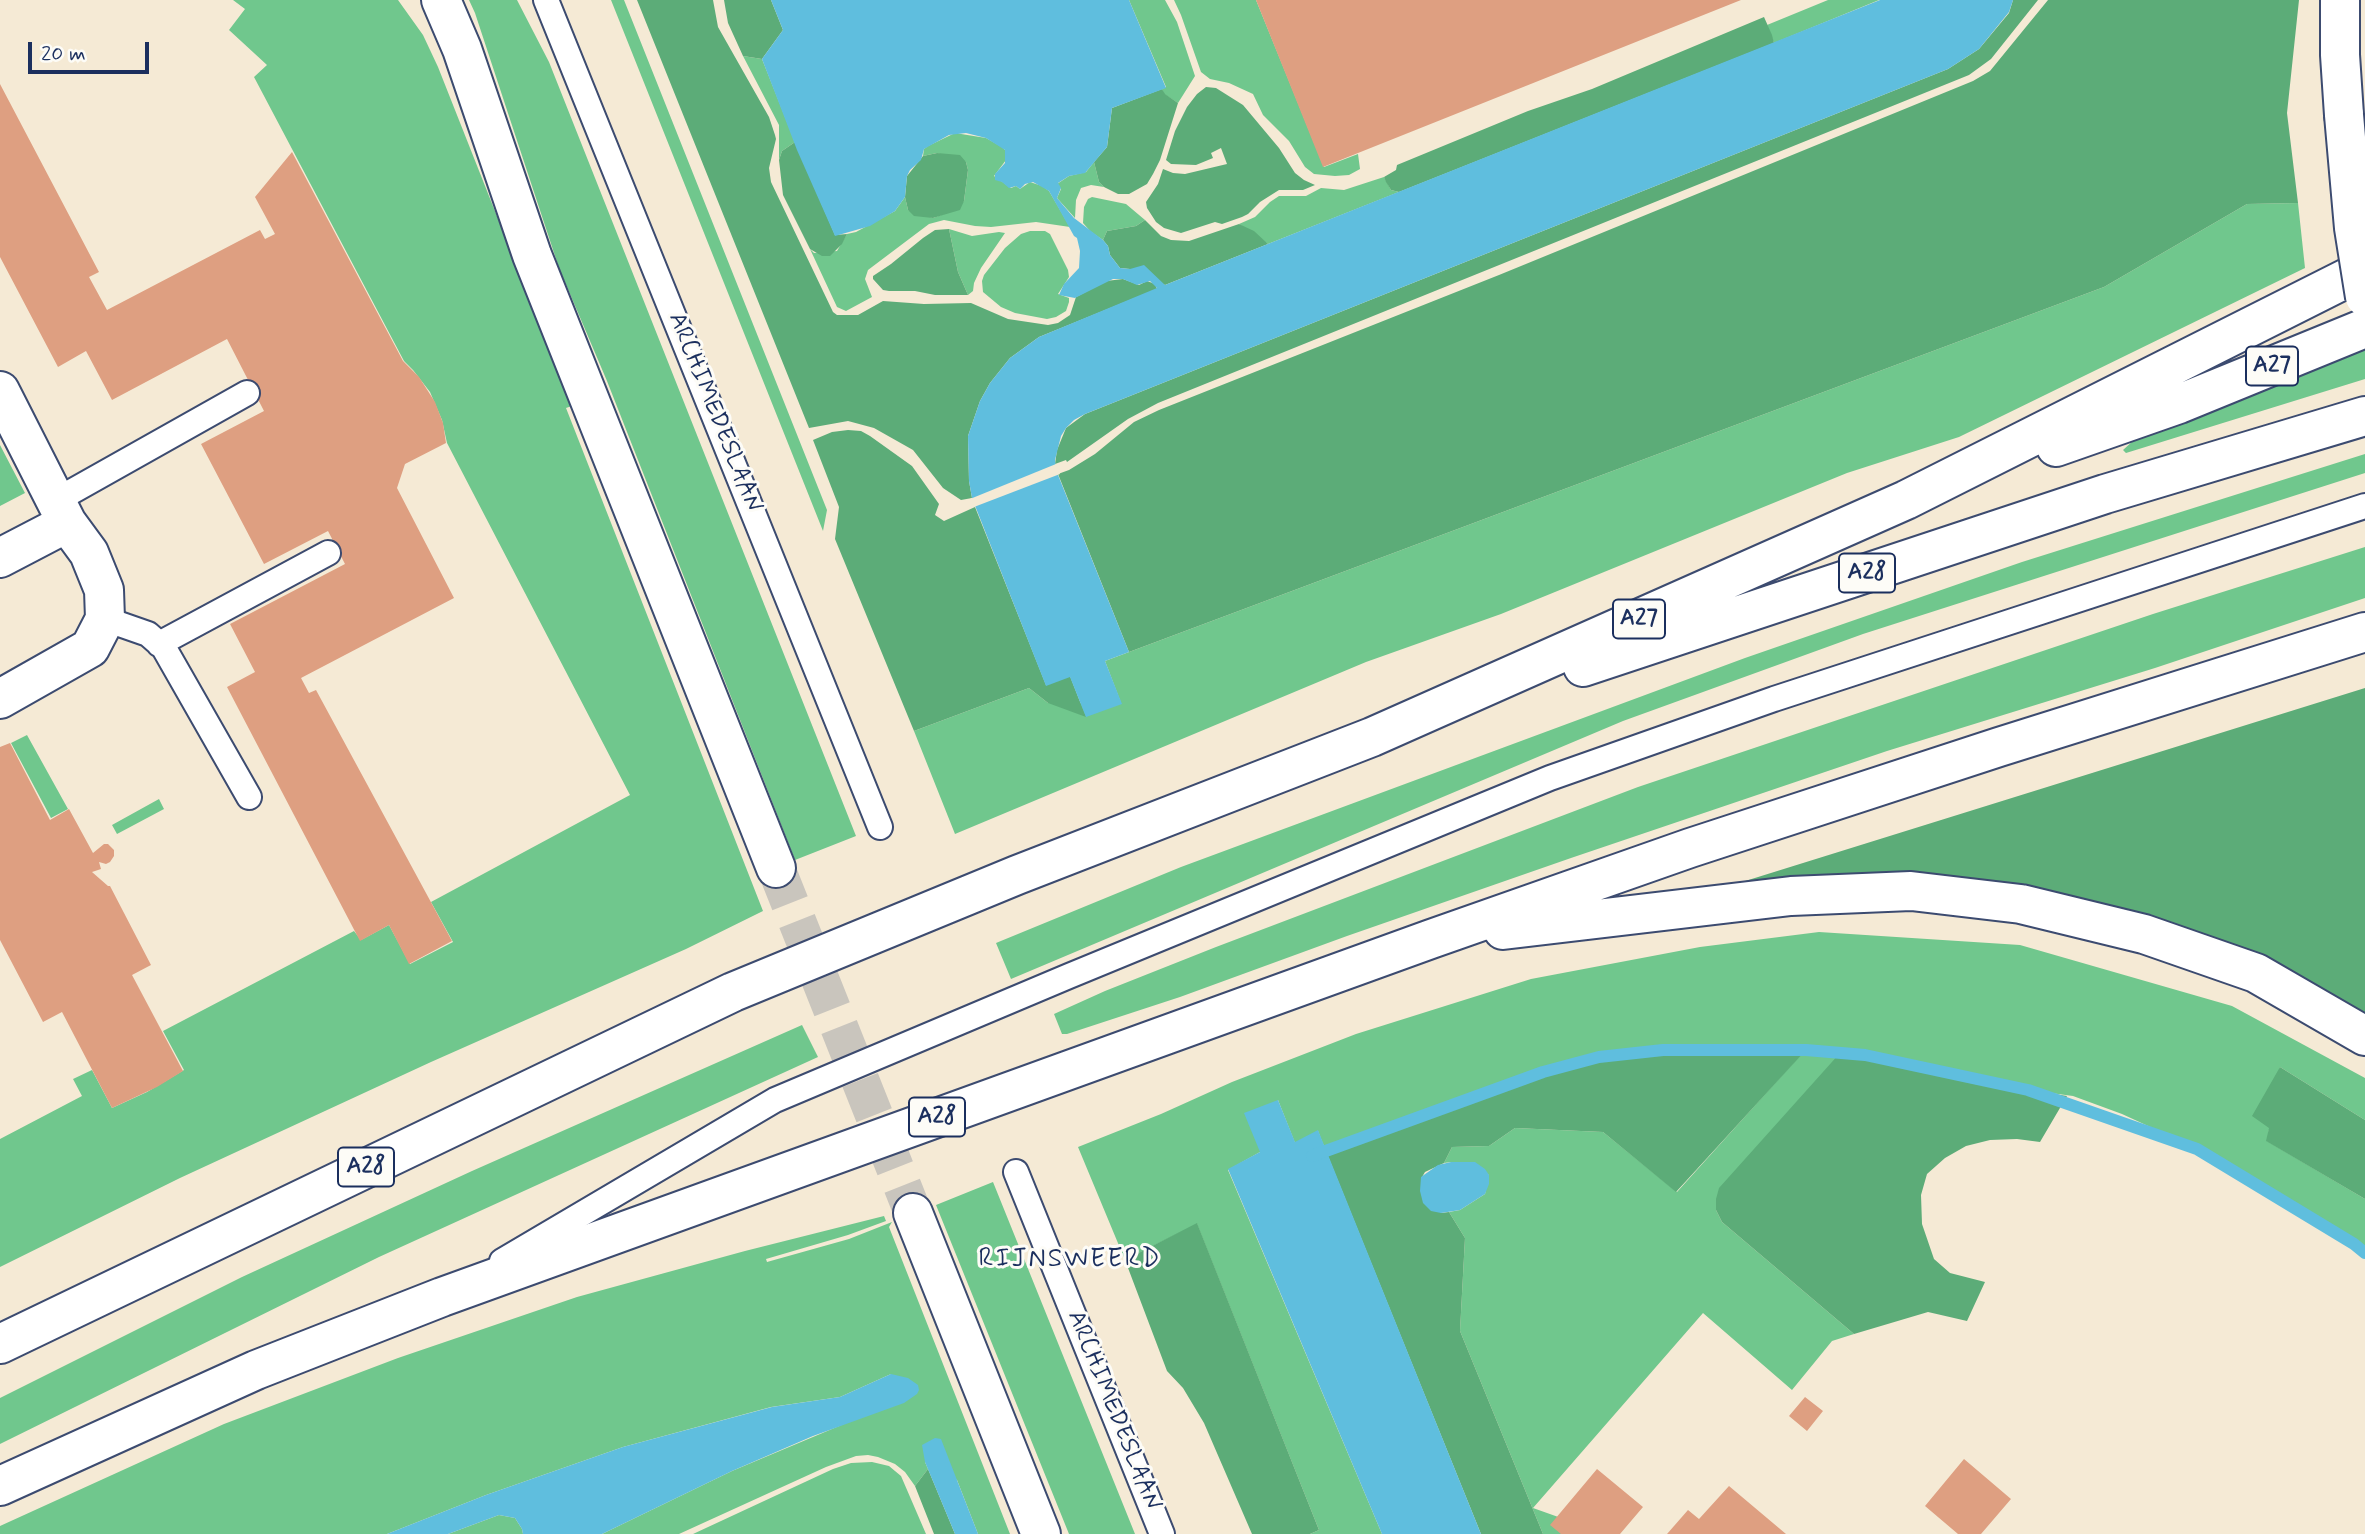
<!DOCTYPE html>
<html>
<head>
<meta charset="utf-8">
<style>
  body { margin:0 }
  #map { position:relative; width:2365px; height:1534px; overflow:hidden; background:#f5ead5; font-family:Mynerve,sans-serif }
  canvas { display:block }
  .scale { position:absolute; left:28px; top:42px; width:121px; height:32px; box-sizing:border-box; border:4px solid #1b2f5e; border-top:0; padding-left:9px; font-size:21px; line-height:24px; white-space:nowrap; color:#1b2f5e; -webkit-text-stroke:5px #fdfcf7; paint-order:stroke }
</style>
</head>
<body>
<div id="map">
<canvas width="2365" height="1534"></canvas>
<div class="scale">20 m</div>
</div>
<script>
const c = document.querySelector('canvas').getContext('2d');
c.lineJoin = 'round';
function fill(path, color) {
  c.fillStyle = color;
  c.fill(path, 'evenodd');
}
function shape(rows) {
  const path = new Path2D();
  for (const r of rows) {
    path.moveTo(r[0], r[1]);
    for (let i = 2; i < r.length; i += 2) path.lineTo(r[i], r[i + 1]);
  }
  return path;
}
function trace(path, color, width, dash) {
  c.strokeStyle = color;
  c.lineWidth = width;
  c.lineCap = dash ? 'butt' : 'round';
  c.setLineDash(dash || []);
  c.stroke(path);
}
function drawText(font, color, halo, rows, align = 'center') {
  c.font = font + ' Mynerve,sans-serif';
  c.lineWidth = 6;
  c.setLineDash([]);
  c.textBaseline = 'middle';
  c.strokeStyle = halo;
  c.fillStyle = color;
  for (const [text, x, y, turn = 0] of rows) {
    c.save();
    c.translate(x, y);
    c.rotate((+turn || 0) * Math.PI / 180);
    c.textAlign = isNaN(turn) ? turn : align;
    if (halo) c.strokeText(text, 0, 0);
    c.fillText(text, 0, 0);
    c.restore();
  }
}
fill(shape([
  [233,0,398,0,423,35,438,67,572,406,566,408,763,911,686,949,431,1062,180,1178,0,1267,0,1139,82,1096,73,1079,92,1070,112,1108,147,1092,184,1070,163,1031,354,931,361,940,389,925,410,964,453,942,431,902,630,795,447,443,442,420,430,392,413,370,404,361,254,77,267,65,229,30,245,9],
  [469,0,517,0,549,62,856,836,795,860,607,381,559,268,475,13],
  [611,0,624,0,827,510,823,531],
  [1129,0,1165,0,1177,22,1195,76,1178,103,1164,94,1162,89,1166,87],
  [1174,0,1256,0,1324,167,1358,154,1360,169,1349,175,1335,176,1314,174,1305,167,1289,141,1263,115,1253,94,1229,83,1210,79,1201,72,1181,15],
  [1828,0,1879,0,1774,43,1767,25],
  [743,56,762,59,795,142,782,151,779,160,779,125],
  [955,133,986,138,1002,147,1005,150,1006,160,994,176,1011,188,1016,186,1020,189,1030,182,1042,186,1049,191,1070,227,1036,222,991,227,975,226,944,220,929,224,868,270,865,279,872,297,846,311,837,307,810,249,814,253,837,251,847,234,856,232,895,211,905,197,908,210,933,218,944,214,964,201,968,170,966,162,937,153,923,156,924,149,928,146],
  [1094,162,1099,182,1104,187,1091,185,1081,188,1076,200,1075,218,1057,198,1061,189,1057,184,1069,176,1086,172],
  [1384,177,1391,190,1399,192,1268,244,1239,224,1255,217,1270,202,1279,196,1306,196,1321,188,1344,190],
  [1092,197,1126,204,1145,220,1136,226,1107,231,1103,240,1091,232,1083,223,1084,207,1088,199],
  [2298,203,2305,268,1959,437,1847,473,1501,614,1366,662,955,834,914,731,1029,688,1048,703,1121,703,1105,661,2104,287,2247,204],
  [949,229,972,236,999,232,1005,233,981,268,974,283,973,291,968,295,958,272],
  [1030,231,1045,231,1050,234,1068,270,1069,277,1058,294,1069,298,1069,302,1066,311,1056,317,1047,319,1015,313,1001,307,983,292,982,281,984,275,1005,248,1021,234],
  [2365,345,2365,379,2126,453,2123,450,2134,440],
  [0,445,25,493,0,506],
  [2365,454,2365,473,1863,634,1623,721,1011,979,996,943,1181,867,1745,658,2022,562],
  [2365,547,2365,598,2155,668,1887,751,1571,858,1347,936,1180,997,1067,1034,1062,1034,1054,1014,1105,991,1216,947,1638,787,2153,614],
  [27,735,68,809,51,818,11,743],
  [159,799,164,809,117,834,112,825],
  [1819,932,2020,945,2232,1006,2365,1078,2365,1120,2280,1067,2267,1141,2365,1199,2365,1252,2270,1190,2198,1149,2122,1114,2073,1096,2028,1090,1938,1066,1716,1210,1722,1222,1854,1334,1832,1341,1792,1390,1703,1313,1533,1508,1606,1534,1543,1534,1460,1331,1465,1238,1449,1212,1460,1210,1485,1194,1489,1175,1451,1162,1444,1163,1452,1147,1489,1146,1515,1128,1603,1132,1677,1192,1805,1050,1781,1047,1663,1050,1599,1057,1543,1072,1325,1149,1318,1131,1295,1143,1278,1100,1260,1152,1228,1170,1382,1534,1310,1534,1319,1530,1197,1224,1125,1260,1078,1147,1161,1114,1232,1082,1356,1034,1531,979,1700,947],
  [802,1025,818,1057,379,1257,0,1444,0,1398,242,1277,472,1171],
  [993,1182,1135,1534,1069,1534,936,1205],
  [884,1216,886,1221,848,1235,766,1259,767,1262,849,1239,892,1222,889,1227,1010,1534,978,1534,957,1480,925,1462,928,1469,915,1486,905,1472,895,1464,878,1457,868,1455,856,1456,826,1467,679,1534,602,1534,732,1471,851,1421,891,1374,840,1397,771,1407,623,1447,486,1495,387,1534,0,1534,0,1526,224,1424,398,1358,577,1297,745,1251],
  [872,1462,889,1466,901,1476,926,1534,693,1534,833,1469,851,1463],
  [499,1515,515,1518,522,1529,523,1534,448,1534]
]), '#70c78d');
fill(shape([
  [637,0,713,0,718,27,769,117,775,135,776,139,769,168,771,182,833,312,837,315,858,315,883,301,924,304,971,303,1008,319,1048,325,1058,323,1070,315,1076,297,1106,281,1123,279,1139,285,1147,281,1155,284,1157,289,1039,337,1010,358,990,383,980,401,968,436,969,481,972,498,961,500,943,488,913,450,874,428,848,421,809,428],
  [724,0,771,0,783,30,762,59,743,56,728,23],
  [2013,0,2038,0,1991,59,1969,75,1158,403,1128,419,1067,462,1066,460,1055,464,1057,450,1066,428,1085,414,1948,69,1979,49,2009,13],
  [2048,0,2299,0,2287,113,2298,203,2247,204,2104,287,1129,652,1058,474,1069,470,1095,454,1134,422,1159,410,1499,275,1973,81,1990,71],
  [1764,17,1772,35,1774,43,1399,192,1391,190,1386,182,1384,177,1396,170,1397,165,1528,111,1592,89],
  [1206,87,1216,88,1243,105,1279,148,1295,173,1304,180,1315,185,1303,190,1279,190,1260,202,1248,214,1242,217,1222,224,1215,222,1181,233,1164,228,1156,222,1147,208,1146,202,1158,184,1163,169,1173,173,1185,174,1227,164,1221,148,1211,153,1213,158,1196,165,1171,164,1166,160,1175,131,1187,107,1197,94],
  [1162,89,1165,94,1178,103,1160,160,1153,174,1147,184,1129,194,1118,194,1104,187,1099,182,1094,162,1107,147,1112,108],
  [795,142,835,235,847,234,842,244,830,256,822,256,810,249,783,195,779,160,782,151],
  [937,153,960,155,966,162,968,170,964,201,960,210,933,218,914,216,908,210,905,197,907,176,923,156],
  [1145,220,1161,236,1171,240,1189,241,1239,224,1254,231,1268,244,1165,285,1130,269,1120,268,1110,255,1108,246,1103,240,1107,231,1136,226],
  [949,229,958,272,968,295,935,295,915,291,889,291,883,290,873,279,873,276,891,264,923,238,935,230],
  [848,430,861,431,870,436,912,466,939,504,935,515,944,521,975,507,1046,685,1070,676,1086,717,1048,703,1029,688,914,731,835,539,839,507,813,440,832,432],
  [2365,688,2365,1024,2023,889,1742,882],
  [1781,1047,1806,1050,1676,1192,1603,1132,1515,1128,1489,1146,1452,1147,1444,1163,1425,1172,1422,1177,1441,1213,1449,1212,1465,1238,1460,1331,1543,1534,1481,1534,1325,1149,1543,1072,1599,1057,1663,1050],
  [1840,1053,1938,1066,2028,1090,2067,1096,2040,1142,2017,1139,1990,1140,1966,1146,1945,1158,1927,1174,1921,1195,1922,1224,1934,1259,1950,1273,1985,1282,1967,1321,1928,1312,1854,1334,1722,1222,1716,1210,1716,1199,1719,1188],
  [2280,1067,2365,1120,2365,1199,2266,1141,2269,1128,2252,1116],
  [1197,1223,1319,1530,1310,1534,1252,1534,1204,1423,1183,1388,1167,1371,1125,1260],
  [928,1469,955,1534,934,1534,915,1486]
]), '#5cac78');
fill(shape([
  [771,0,1129,0,1166,88,1112,108,1107,147,1085,173,1069,176,1058,183,1061,188,1057,198,1074,218,1103,240,1108,246,1110,255,1120,268,1130,269,1144,265,1165,285,1880,0,2013,0,2009,12,1979,49,1948,69,1085,414,1074,420,1066,428,1061,436,1055,460,1056,470,1129,652,1105,661,1122,704,1086,717,1070,677,1046,686,972,498,969,481,968,436,980,401,990,383,1010,358,1039,337,1157,288,1150,281,1137,285,1123,279,1113,279,1075,298,1059,295,1064,284,1079,268,1080,251,1077,238,1074,236,1049,191,1033,182,1025,184,1020,189,1016,186,1009,188,1002,182,995,180,995,174,1005,163,1005,150,986,138,966,133,949,135,924,149,921,160,910,170,907,176,905,197,895,211,870,226,835,236,797,150,762,59,783,30],
  [1278,1100,1295,1142,1318,1130,1481,1534,1382,1534,1228,1169,1260,1152,1244,1113],
  [1451,1162,1475,1162,1485,1169,1489,1175,1489,1184,1485,1194,1460,1210,1441,1213,1431,1211,1423,1203,1420,1191,1421,1177,1438,1165],
  [891,1374,908,1378,918,1385,919,1390,917,1394,904,1403,813,1436,732,1471,602,1534,523,1534,522,1529,515,1518,499,1515,448,1534,387,1534,486,1495,623,1447,772,1407,840,1397],
  [935,1438,941,1439,978,1534,955,1534,925,1462,922,1445]
]), '#5fbede');
fill(shape([
  [1056,464,1060,474,974,507,970,499]
]), '#f5ead5');
trace(shape([
  [1312,1156,1543,1072,1599,1057,1663,1050,1806,1050,1865,1055,2028,1090,2197,1149,2354,1244,2365,1253]
]), '#5fbede', 12);
fill(shape([
  [1256,0,1741,0,1323,167],
  [0,84,99,272,89,277,107,310,260,230,265,239,275,234,255,197,292,152,403,361,419,377,435,402,443,423,446,443,405,464,397,488,454,598,301,678,309,693,316,690,452,941,409,964,389,925,360,941,227,687,255,672,230,624,345,564,328,531,264,564,201,444,264,411,227,339,112,400,86,351,58,367,0,257],
  [10,743,50,820,69,809,93,853,104,844,108,844,114,850,114,856,110,862,106,864,99,862,101,869,92,872,108,886,110,886,151,965,132,975,183,1071,157,1087,112,1108,62,1012,43,1022,0,940,0,747],
  [1805,1397,1823,1411,1807,1431,1789,1416],
  [1964,1459,2011,1499,1981,1534,1958,1534,1925,1506],
  [1597,1469,1643,1507,1620,1534,1561,1534,1550,1525],
  [1729,1486,1786,1534,1667,1534,1688,1510,1699,1519]
]), '#de9f81');
trace(shape([
  [776,868,913,1213]
]), '#c9c5bd', 38, [38, 19]);
const service = shape([
  [546,0,880,827],
  [55,501,247,393],
  [105,619,148,634,164,648,249,797],
  [159,644,328,553],
  [1016,1172,1162,1534],
  [502,1261,775,1100,1069,976,1550,778,1774,699,2365,506]
]);
const minor = shape([
  [0,391,67,523],
  [0,558,67,523,89,553,104,590,105,619,90,648,0,699]
]);
const secondary = shape([
  [441,0,462,49,532,255,776,868],
  [913,1213,1041,1534]
]);
const motorway = shape([
  [2340,0,2340,55,2344,115],
  [2056,447,2179,404,2365,328],
  [1583,667,2105,494,2365,416],
  [1503,930,1791,896,1911,891,2021,904,2144,934,2256,973,2365,1036],
  [0,1344,733,992,1017,875,1372,737,1906,500,2365,269],
  [0,1486,256,1370,442,1297,1431,939,1690,848,1999,747,2365,632]
]);
trace(service, '#3c4b70', 28);
trace(minor, '#3c4b70', 42);
trace(secondary, '#3c4b70', 42);
trace(motorway, '#3c4b70', 42);
trace(service, '#fff', 24);
trace(minor, '#fff', 38);
trace(secondary, '#fff', 38);
trace(motorway, '#fff', 38);
const motorwayBridge = shape([
  [2344,115,2354,228,2365,297]
]);
trace(motorwayBridge, '#3c4b70', 42, []);
trace(motorwayBridge, '#fff', 38);
for (const [x, y, w] of [
  [2272,366,52],
  [1867,573,56],
  [1639,619,52],
  [937,1117,56],
  [366,1167,56]
]) {
  const box = new Path2D();
  box.roundRect(x - w / 2, y - 19.5, w, 39, 5);
  c.fillStyle = '#fdfcf7';
  c.fill(box);
  trace(box, '#1b2f5e', 2);
}
drawText('bold 23px', '#1b2f5e', null, [
  ["A27",2272,366],
  ["A28",1867,573],
  ["A27",1639,619],
  ["A28",937,1117],
  ["A28",366,1167]
]);
drawText('24px', '#1b2f5e', '#fdfcf7', [
  ["ARCHIMEDESLAAN",714,413,68],
  ["ARCHIMEDESLAAN",1113,1411,68]
]);
c.letterSpacing = '2px';
drawText('26px', '#1b2f5e', '#fdfcf7', [
  ["RIJNSWEERD",1070,1261]
]);
c.letterSpacing = '0px';
</script>
</body>
</html>
